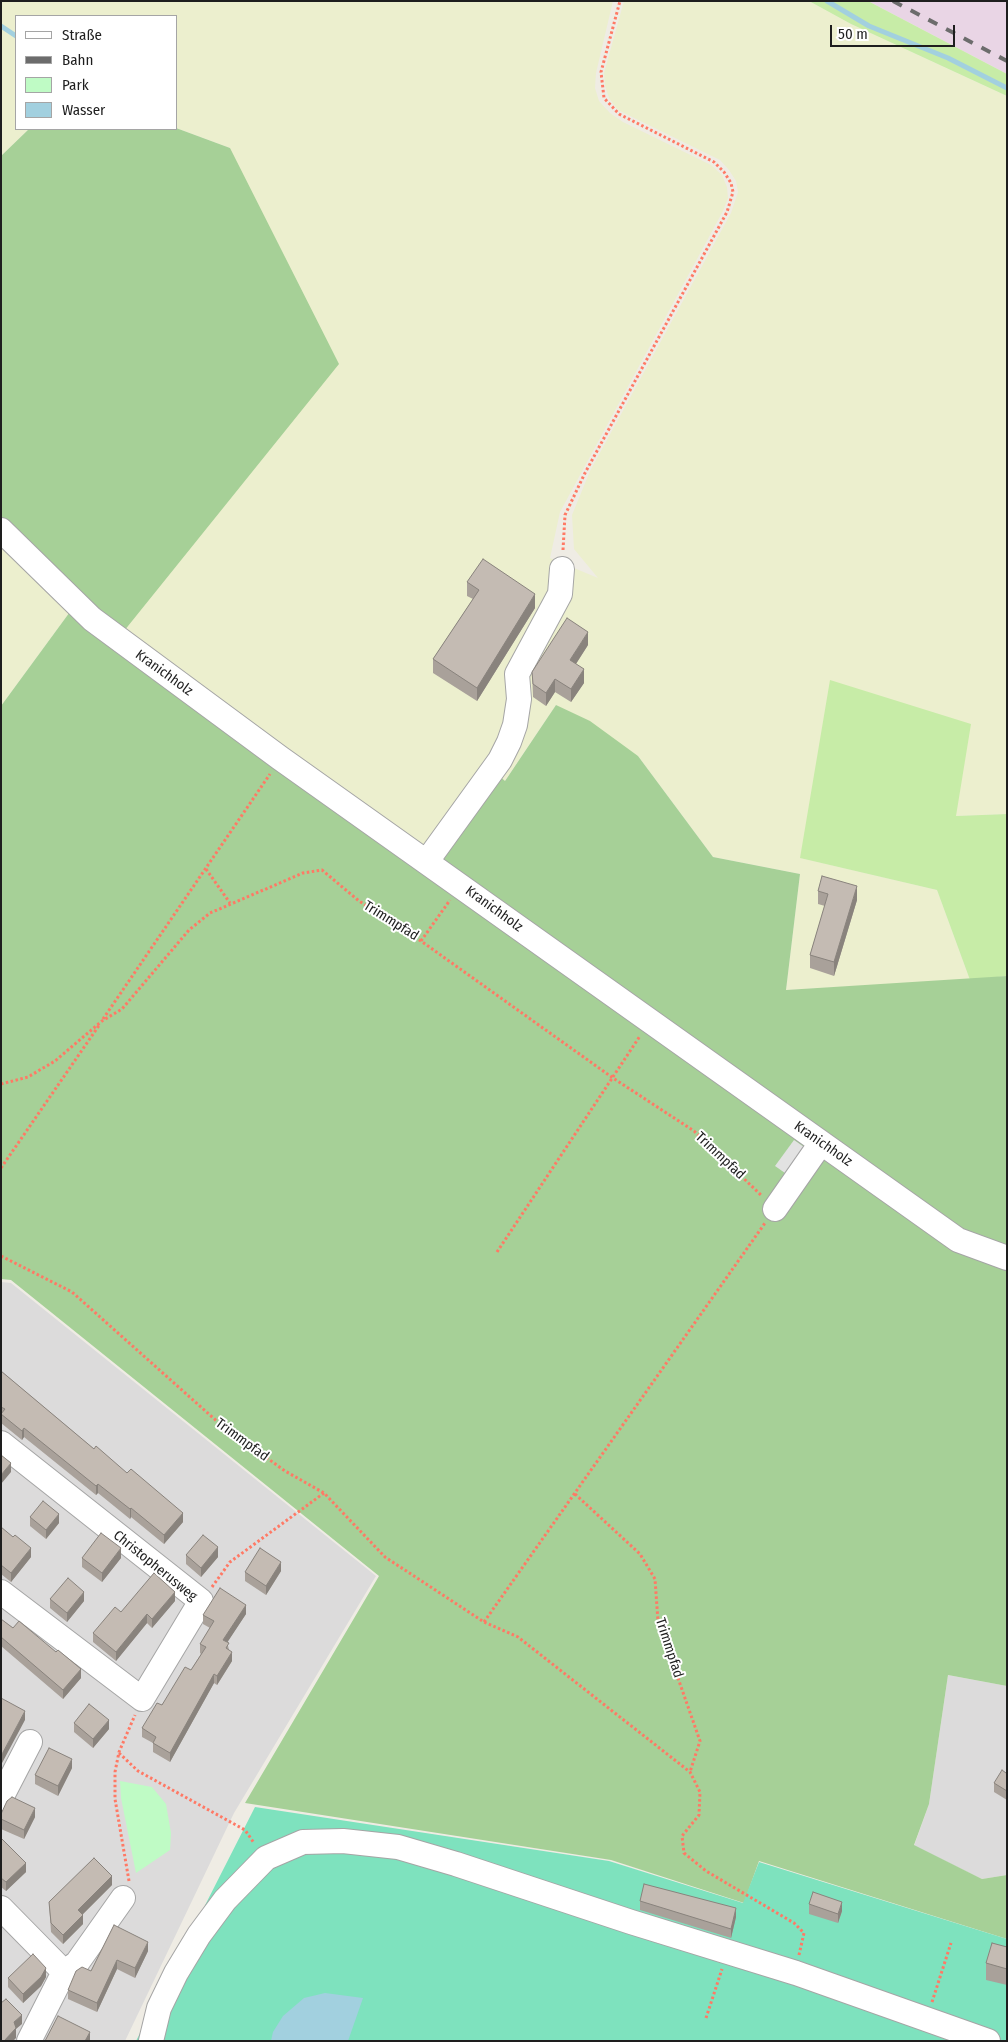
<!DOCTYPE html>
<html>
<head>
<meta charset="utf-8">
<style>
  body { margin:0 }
  #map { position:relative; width:1008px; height:2042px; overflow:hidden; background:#efece4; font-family:"Fira Sans Condensed",sans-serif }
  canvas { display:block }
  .frame { position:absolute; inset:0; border:2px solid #1e1e1e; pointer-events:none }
  .legend { position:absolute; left:15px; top:15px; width:162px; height:115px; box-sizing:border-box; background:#fff; border:1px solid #a5a5a5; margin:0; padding:6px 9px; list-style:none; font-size:15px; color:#1e1e1e }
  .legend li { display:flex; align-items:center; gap:10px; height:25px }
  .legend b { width:25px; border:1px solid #a5a5a5 }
  .scale { position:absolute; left:830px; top:25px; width:125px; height:22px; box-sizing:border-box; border:2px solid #1e1e1e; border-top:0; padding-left:6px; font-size:15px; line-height:18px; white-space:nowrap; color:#1e1e1e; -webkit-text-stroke:4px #fff; paint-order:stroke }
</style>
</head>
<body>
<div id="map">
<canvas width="1008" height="2042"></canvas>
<div class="frame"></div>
<ul class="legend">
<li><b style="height:6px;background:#fff"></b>Straße</li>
<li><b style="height:6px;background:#6c6c6c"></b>Bahn</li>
<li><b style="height:14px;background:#bffbc5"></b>Park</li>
<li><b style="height:14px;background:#a2d0df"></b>Wasser</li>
</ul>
<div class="scale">50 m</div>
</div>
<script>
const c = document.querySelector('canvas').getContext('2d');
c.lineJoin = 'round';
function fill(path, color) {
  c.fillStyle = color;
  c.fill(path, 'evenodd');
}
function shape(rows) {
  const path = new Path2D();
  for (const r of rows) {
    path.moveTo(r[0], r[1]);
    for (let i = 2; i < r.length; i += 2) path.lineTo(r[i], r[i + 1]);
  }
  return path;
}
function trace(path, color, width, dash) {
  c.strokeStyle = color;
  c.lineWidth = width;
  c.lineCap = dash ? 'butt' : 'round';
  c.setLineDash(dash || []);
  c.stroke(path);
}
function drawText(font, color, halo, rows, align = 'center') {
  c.font = font + ' "Fira Sans Condensed",sans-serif';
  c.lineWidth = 4;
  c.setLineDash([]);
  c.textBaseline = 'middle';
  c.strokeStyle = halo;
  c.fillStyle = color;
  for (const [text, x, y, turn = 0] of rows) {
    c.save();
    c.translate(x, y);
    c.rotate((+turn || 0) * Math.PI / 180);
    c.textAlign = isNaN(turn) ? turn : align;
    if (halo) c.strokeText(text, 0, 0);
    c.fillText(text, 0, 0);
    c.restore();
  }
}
fill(shape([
  [1,1282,11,1283,376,1576,234,1813,125,2041,1,2041],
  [948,1675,1007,1686,1007,1875,982,1879,914,1846,929,1804]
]), '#dcdbdb');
fill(shape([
  [868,1,1007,1,1007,74]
]), '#e9d5e5');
fill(shape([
  [1,1,613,1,596,73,595,88,599,101,610,113,623,122,711,165,722,175,727,187,728,198,723,211,560,512,550,558,598,578,574,549,572,515,590,471,731,213,738,192,736,181,729,170,720,160,618,110,609,98,605,86,604,73,624,1,809,1,851,24,1007,96,1007,814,956,816,801,858,937,890,970,980,786,990,800,874,713,857,638,756,556,705,504,782,429,851,124,631,230,148,176,128,176,16,16,16,16,129,29,129,1,156],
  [1,543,75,605,1,706]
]), '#ecefce');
fill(shape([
  [809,1,868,1,1007,74,1007,96,851,24],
  [830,680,971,724,956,816,1007,814,1007,976,970,980,937,890,800,858]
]), '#c7eca7');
fill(shape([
  [176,128,230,148,339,364,124,631,1,525,1,156,29,129],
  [75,605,431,869,497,774,505,781,556,705,590,721,638,756,713,857,800,874,786,990,1007,976,1007,1686,948,1675,929,1804,914,1845,982,1879,1007,1875,1007,1939,759,1861,744,1903,611,1860,245,1803,379,1576,11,1280,1,1279,1,706]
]), '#a6d097');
fill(shape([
  [120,1781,152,1787,166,1804,171,1833,170,1850,136,1873,121,1798]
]), '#bffbc5');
fill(shape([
  [255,1807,609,1861,743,1903,759,1862,1007,1939,1007,2041,136,2041]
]), '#7ee2be');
fill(shape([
  [794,1140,804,1147,785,1173,775,1166]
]), '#e2e2e2');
fill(shape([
  [325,1993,363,1998,348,2041,271,2041,273,2032,283,2016,304,1998]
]), '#a2d0df');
trace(shape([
  [827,1,869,26,948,58,1007,88],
  [1,26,16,36]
]), '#a2d0df', 5);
const minor = shape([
  [1,530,92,619,280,758,958,1240,1007,1258],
  [427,861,500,760,509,742,515,725,519,699,517,674,560,594,562,569],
  [775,1209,821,1143],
  [1,1443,201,1601,142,1699,1,1592],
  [1,1798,30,1742],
  [1,1908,64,1972,29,2041],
  [64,1972,77,1963,123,1898],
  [151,2041,159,2008,176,1973,199,1935,225,1900,266,1858,303,1842,343,1841,398,1847,456,1864,631,1922,796,1973,988,2041]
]);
trace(minor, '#a5a5a5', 26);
trace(shape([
  [563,550,565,515,585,473,727,212,733,192,731,183,724,172,714,162,619,114,604,98,601,72,620,1],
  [206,869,230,903],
  [421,941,450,900],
  [103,1019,270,774],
  [1,1084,28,1077,55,1061,102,1021,122,1009,189,930,210,913,303,873,322,870,359,901,421,941,613,1078,694,1131,762,1196],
  [1,1168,100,1024],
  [497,1252,640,1036],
  [1,1256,72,1292,220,1424,285,1471,324,1493,385,1557,484,1622,518,1637,690,1772,700,1792,699,1815,682,1836,684,1853,706,1871,794,1923,804,1933,799,1955],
  [575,1494,640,1554,655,1579,658,1621,700,1741,690,1772],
  [212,1587,230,1562,324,1493],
  [484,1622,765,1223],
  [119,1753,138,1771,245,1830,254,1843],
  [129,1881,115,1799,115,1772,119,1752,135,1715],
  [932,2002,951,1943],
  [706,2018,722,1969]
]), '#ff7965', 3, [2.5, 2.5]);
trace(minor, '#fff', 24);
trace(shape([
  [893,1,1007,61]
]), '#6c6c6c', 4, [10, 10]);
fill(shape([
  [467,582,535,608,477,701,433,673,433,659,473,599,467,596],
  [588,645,576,664,584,683,571,702,555,692,546,706,533,697,532,672],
  [818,891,857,900,834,976,810,968,810,955,825,906,818,904],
  [1,1371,94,1449,183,1522,164,1544,131,1517,130,1519,98,1493,96,1495,24,1437,22,1440,1,1423],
  [30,1517,59,1523,46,1539,30,1526],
  [1,1527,31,1557,11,1582,1,1574],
  [186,1555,218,1557,201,1577,186,1564],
  [82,1558,121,1558,102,1582,82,1567],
  [281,1571,266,1595,245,1581,245,1572],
  [50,1599,84,1601,67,1622,50,1608],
  [175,1601,152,1628,147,1623,116,1661,93,1642,93,1633,121,1612],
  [246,1614,227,1642,232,1661,217,1685,214,1683,170,1762,153,1752,153,1743,142,1737,142,1728,191,1670,201,1654,200,1653,200,1644,210,1628,203,1624,203,1615],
  [1,1619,81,1678,63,1699,1,1646],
  [74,1723,109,1729,93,1748,74,1732],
  [72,1768,58,1796,35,1784,35,1775],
  [1007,1772,1007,1800,994,1792,994,1783],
  [1,1814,35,1817,24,1839,1,1829],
  [1,1838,26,1872,6,1891,1,1887],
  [112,1885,82,1915,83,1924,63,1944,51,1932,49,1902],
  [640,1901,736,1917,731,1938,640,1910],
  [809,1904,842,1911,838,1923,809,1914],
  [114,1925,148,1951,135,1978,117,1969,97,2012,68,1999,68,1990,91,1971],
  [1007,1947,1007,1985,986,1980,986,1963],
  [46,1977,41,1986,23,2003,8,1987,8,1978]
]), '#a9a19a');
fill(shape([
  [535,594,535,608,477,701,477,688],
  [588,632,588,645,570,673,570,660],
  [584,669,584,683,571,702,571,689],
  [555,679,555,692,546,706,546,693],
  [857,886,857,900,834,976,834,962],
  [24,1428,24,1437,22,1440,22,1431],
  [11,1463,11,1472,1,1484,1,1475],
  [98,1484,98,1493,96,1495,96,1486],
  [131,1508,131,1517,130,1519,130,1509],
  [183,1513,183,1522,164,1544,164,1535],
  [59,1514,59,1523,46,1539,46,1530],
  [218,1547,218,1557,201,1577,201,1568],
  [31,1548,31,1557,11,1582,11,1573],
  [121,1548,121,1558,102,1582,102,1573],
  [281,1562,281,1571,266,1595,266,1586],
  [84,1592,84,1601,67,1622,67,1613],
  [175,1592,175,1601,152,1628,152,1619],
  [246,1605,246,1614,223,1649,223,1640],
  [147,1614,147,1623,116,1661,116,1652],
  [232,1652,232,1661,217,1685,217,1676],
  [81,1669,81,1678,63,1699,63,1690],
  [214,1674,214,1683,170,1762,170,1753],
  [25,1711,25,1720,1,1765,1,1756],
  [109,1720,109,1729,93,1748,93,1739],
  [72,1759,72,1768,58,1796,58,1786],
  [35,1808,35,1817,24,1839,24,1830],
  [26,1863,26,1872,6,1891,6,1882],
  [112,1876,112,1885,78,1919,78,1910],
  [842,1902,842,1911,838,1923,838,1914],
  [736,1908,736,1917,731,1938,731,1929],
  [83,1915,83,1924,63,1944,63,1935],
  [148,1942,148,1951,135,1978,135,1968],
  [117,1960,117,1969,97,2012,97,2003],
  [46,1968,46,1977,41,1986,23,2003,23,1994],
  [22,2015,22,2024,16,2029,16,2038,13,2041,4,2041,14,2022],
  [90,2032,90,2041,85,2041]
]), '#89837d');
const building = shape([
  [483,559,535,594,477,688,433,659,479,590,467,582,483,559],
  [567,618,588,632,570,660,584,669,571,689,555,679,546,693,533,684,532,672,567,618],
  [822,876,857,886,834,962,810,955,828,894,818,891,822,876],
  [1,1371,94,1449,96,1446,127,1473,131,1469,183,1513,164,1535,131,1508,130,1509,98,1484,96,1486,24,1428,22,1431,1,1414,5,1409,1,1407,1,1371],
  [1,1455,11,1463,1,1475,1,1455],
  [43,1501,59,1514,46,1530,30,1517,43,1501],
  [1,1527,13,1537,15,1535,31,1548,11,1573,1,1565,1,1527],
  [101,1533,121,1548,102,1573,82,1558,101,1533],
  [203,1535,218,1547,201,1568,186,1555,203,1535],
  [260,1548,281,1562,266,1586,245,1572,260,1548],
  [154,1573,175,1592,152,1619,147,1614,116,1652,93,1633,115,1607,121,1612,154,1573],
  [68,1578,84,1592,67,1613,50,1599,68,1578],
  [220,1588,246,1605,223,1640,229,1643,226,1648,232,1652,217,1676,214,1674,170,1753,153,1743,156,1737,142,1728,157,1703,162,1705,185,1667,191,1670,206,1647,200,1644,214,1621,203,1615,220,1588],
  [1,1619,13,1628,19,1621,56,1652,58,1650,81,1669,63,1690,1,1637,1,1619],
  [1,1698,25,1711,1,1756,1,1698],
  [89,1704,109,1720,93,1739,74,1723,89,1704],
  [49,1748,72,1759,58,1786,35,1775,49,1748],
  [1002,1770,1006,1773,1007,1772,1007,1791,994,1783,1002,1770],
  [12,1797,35,1808,24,1830,1,1819,1,1814,7,1801,12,1797],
  [1,1838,26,1863,6,1882,1,1878,1,1838],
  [94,1858,112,1876,78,1910,83,1915,63,1935,51,1923,49,1902,94,1858],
  [644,1884,736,1908,731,1929,640,1901,644,1884],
  [813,1892,842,1902,838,1914,809,1904,813,1892],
  [114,1925,148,1942,135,1968,117,1960,97,2003,68,1990,76,1971,82,1967,91,1971,114,1925],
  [992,1943,1007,1947,1007,1969,986,1963,992,1943],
  [33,1954,46,1968,41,1977,23,1994,8,1978,33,1954],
  [6,1999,22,2015,14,2022,16,2028,4,2041,1,2041,1,2003,6,1999],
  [58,2016,90,2032,85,2041,45,2041,58,2016]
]);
fill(building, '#c4bbb3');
trace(building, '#89837d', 1);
drawText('14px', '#1e1e1e', '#fff', [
  ["Kranichholz",164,673,36],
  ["Kranichholz",494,909,36],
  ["Trimmpfad",391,921,32],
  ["Kranichholz",823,1144,35],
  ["Trimmpfad",720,1156,43],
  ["Trimmpfad",242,1440,36],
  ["Christopherusweg",155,1566,39],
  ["Trimmpfad",669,1648,72]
]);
</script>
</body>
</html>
